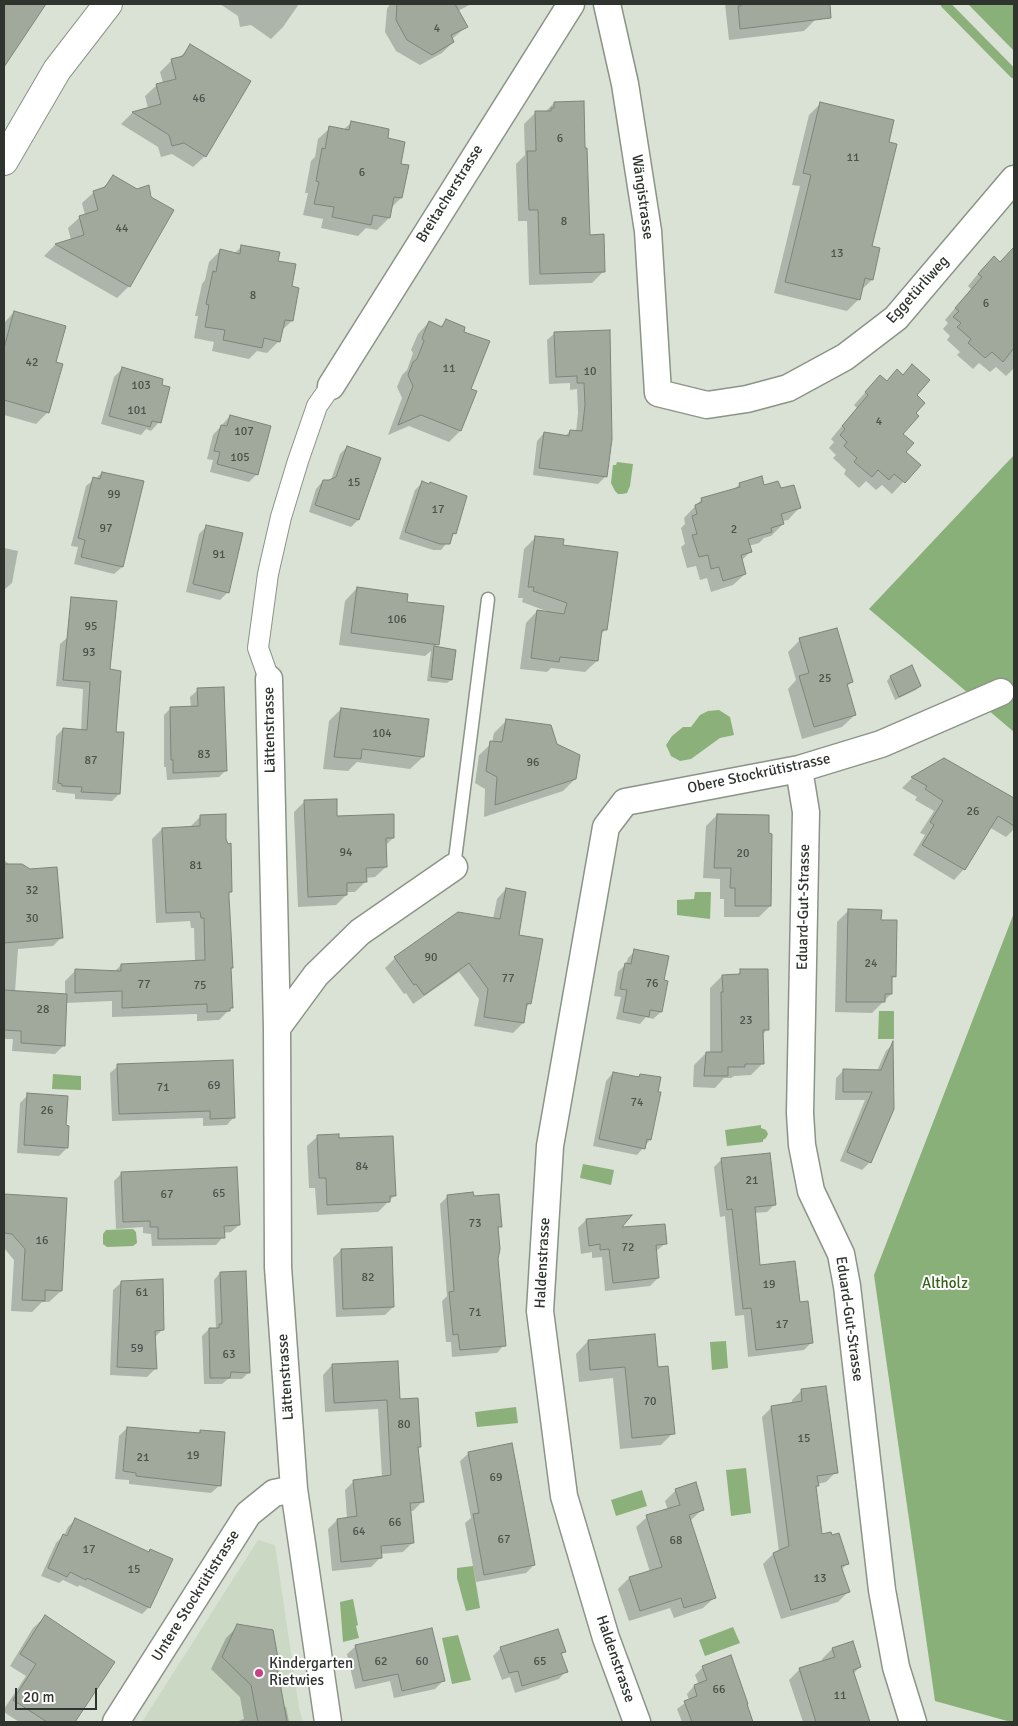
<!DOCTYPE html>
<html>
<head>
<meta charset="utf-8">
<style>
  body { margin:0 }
  #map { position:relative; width:1018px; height:1726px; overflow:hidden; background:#d9e2d4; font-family:Signika,sans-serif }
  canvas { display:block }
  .frame { position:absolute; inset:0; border:5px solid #30342f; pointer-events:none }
  .scale { position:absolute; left:15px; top:1688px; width:82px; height:22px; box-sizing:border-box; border:2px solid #30342f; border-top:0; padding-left:6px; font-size:15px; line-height:18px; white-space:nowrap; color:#30342f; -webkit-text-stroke:4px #fff; paint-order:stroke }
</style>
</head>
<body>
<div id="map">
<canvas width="1018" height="1726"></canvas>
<div class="frame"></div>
<div class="scale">20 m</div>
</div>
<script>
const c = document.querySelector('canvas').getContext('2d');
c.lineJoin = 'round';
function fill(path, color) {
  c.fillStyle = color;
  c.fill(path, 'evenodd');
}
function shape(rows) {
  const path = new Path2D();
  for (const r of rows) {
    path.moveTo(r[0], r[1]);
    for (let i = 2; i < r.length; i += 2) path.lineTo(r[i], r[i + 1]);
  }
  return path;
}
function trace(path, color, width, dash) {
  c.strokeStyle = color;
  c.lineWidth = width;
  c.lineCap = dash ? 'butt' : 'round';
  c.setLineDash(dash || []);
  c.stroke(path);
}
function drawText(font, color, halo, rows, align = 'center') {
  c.font = font + ' Signika,sans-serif';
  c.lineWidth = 4;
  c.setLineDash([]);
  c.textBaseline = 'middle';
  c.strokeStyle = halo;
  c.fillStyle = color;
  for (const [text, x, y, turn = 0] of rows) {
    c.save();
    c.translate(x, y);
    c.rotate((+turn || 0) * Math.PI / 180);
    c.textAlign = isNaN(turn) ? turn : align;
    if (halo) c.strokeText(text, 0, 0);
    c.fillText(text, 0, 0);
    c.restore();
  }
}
fill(shape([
  [258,1540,275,1545,299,1708,303,1722,142,1722]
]), '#cad8c4');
fill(shape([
  [968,4,1014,4,1014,51],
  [1014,455,1014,732,869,609],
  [1014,913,1014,1722,1011,1722,935,1701,874,1275]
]), '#8ab07a');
fill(shape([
  [617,462,633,464,630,486,627,493,622,494,618,494,615,491,611,483,613,465,616,465],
  [719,710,730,717,734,735,720,738,691,759,680,761,671,756,666,745,672,736,683,727,691,727,700,715,708,711],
  [695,892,711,892,710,919,677,915,677,900,694,899],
  [879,1011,894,1011,894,1039,878,1039],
  [53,1074,81,1076,81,1090,52,1089],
  [761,1125,761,1128,766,1130,768,1134,766,1138,763,1140,763,1142,727,1146,725,1130],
  [583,1164,614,1170,611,1185,580,1178],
  [133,1229,136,1232,137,1243,133,1246,107,1247,103,1244,103,1234,106,1230],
  [726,1341,728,1368,712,1370,710,1342],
  [516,1407,518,1423,477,1427,475,1412],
  [746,1468,751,1513,731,1516,726,1470],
  [642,1490,647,1506,616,1516,611,1500],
  [473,1566,480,1608,466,1611,457,1578,457,1568],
  [353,1599,358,1625,356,1626,359,1638,343,1642,340,1602],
  [733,1627,740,1643,705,1656,699,1640],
  [458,1635,471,1680,452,1684,442,1638]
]), '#8bb07a');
fill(shape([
  [4,4,45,4,4,65],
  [220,4,299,4,283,27,271,39,251,25,240,27,238,16],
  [390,4,471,4,458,11,466,27,452,39,453,42,442,53,420,65,396,51,385,32,387,9],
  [725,4,814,4,815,20,804,31,729,40],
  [191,46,205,156,193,167,172,154,161,157,158,147,121,124,132,113,148,108,145,96,157,85,163,83,160,72,172,60,179,58],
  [554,103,589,236,604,271,592,283,529,285,527,221,518,221,516,164,525,155,524,124,536,112,545,112],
  [820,104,871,247,872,280,861,290,859,299,847,311,774,293,800,186,792,185,809,115],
  [351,123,386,139,399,165,401,198,391,208,389,218,377,230,366,228,358,236,321,228,323,219,303,215,308,193,305,193,311,161,315,157,318,139,330,128,343,130],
  [113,177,172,211,129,286,117,298,44,256,55,245,71,240,68,228,80,217,85,215,82,203,94,192,101,190],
  [242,246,277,262,290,287,292,321,281,331,279,341,267,353,257,351,249,359,212,351,214,342,194,338,198,316,195,316,202,284,205,280,209,262,220,251,234,254],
  [1010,253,1014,256,1014,368,1006,376,996,367,990,372,979,363,973,369,957,355,960,352,947,340,950,336,943,329,948,323,945,320,971,289,968,286,982,269,1000,263],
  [14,312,48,412,36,424,4,415,4,323],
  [447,321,462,332,470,390,460,431,449,442,409,426,388,435,402,398,397,387,402,375,407,370,413,353,411,350,418,334,429,322,440,327],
  [609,331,606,476,598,484,533,475,537,441,544,433,565,436,570,431,576,432,578,413,577,389,570,390,570,383,549,384,547,340,555,333],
  [912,366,916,395,901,434,904,452,919,465,892,494,882,485,876,490,866,481,859,488,844,474,846,470,833,458,836,455,829,448,834,442,831,439,857,408,854,405,880,376,886,382,902,376],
  [122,369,159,422,151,431,146,429,141,435,101,424,114,377],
  [230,416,257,474,249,482,210,472,213,460,207,459,213,435],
  [347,447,380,459,358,520,351,527,309,512,316,489,323,481,331,480,340,454],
  [102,473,142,482,122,567,114,574,74,564,78,547,71,546,86,486],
  [422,483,455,533,441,550,433,550,399,539,415,490],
  [740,484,780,490,799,508,788,520,782,521,783,524,771,536,764,538,759,543,749,546,751,551,741,561,745,574,733,585,711,592,707,578,700,580,696,566,687,568,681,547,685,544,681,528,685,524,684,518,702,499,733,490],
  [207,526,228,592,220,600,186,592,199,534],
  [536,537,562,546,606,629,600,635,597,661,585,672,551,668,547,672,520,669,526,623,537,611,549,612,522,602,523,598,518,598,524,549],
  [4,548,18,551,12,583,4,590],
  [357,588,405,603,437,644,434,648,451,680,447,683,427,681,431,651,425,656,339,645,345,601],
  [68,637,109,670,119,794,112,801,75,799,75,794,56,792,56,790,52,790,56,736,63,729,81,731,83,689,56,686,60,644],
  [800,640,852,682,847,686,855,715,842,727,802,739,788,689,796,680,788,652],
  [911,667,920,686,916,690,895,700,887,681,890,677],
  [198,690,226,770,219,777,167,780,166,767,164,767,164,715,171,708,191,707,190,697],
  [341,709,423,757,410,769,357,762,348,771,323,769,329,721],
  [506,721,556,745,575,779,563,791,484,817,485,789,475,783,479,755,492,743,494,733],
  [944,759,1014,799,1014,829,1006,837,989,827,964,869,954,880,913,855,925,835,920,833,934,811,915,800,917,797,902,788,912,778],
  [304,802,336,818,393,838,385,846,386,867,375,877,365,878,366,881,355,892,346,892,346,895,336,905,298,907,294,812],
  [717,815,770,906,759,917,724,917,724,899,720,899,720,879,703,878,706,826],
  [200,817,225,839,230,891,228,894,232,967,230,969,232,1007,219,1020,197,1021,197,1014,112,1017,112,1001,65,1003,64,1045,55,1054,12,1051,13,1039,4,1039,4,860,10,865,62,937,53,946,18,949,15,992,65,995,65,981,75,971,114,972,121,965,195,962,194,928,191,928,190,921,156,923,152,839,162,829,190,827],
  [506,889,518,936,530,1003,525,1009,523,1023,513,1033,474,1026,479,999,459,972,413,1004,406,993,404,994,385,968,395,958,493,919,497,899],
  [849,910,880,921,895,976,891,980,891,994,872,1013,835,1012,837,922],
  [635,951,663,981,661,1012,653,1019,646,1017,640,1024,616,1019,621,997,614,996,618,972,626,964,628,958],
  [741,971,768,1029,762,1035,763,1063,751,1075,734,1076,731,1078,724,1078,715,1088,693,1087,694,1065,706,1053,710,1053,710,988,722,976,736,976],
  [893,1044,870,1162,862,1170,840,1161,865,1100,835,1100,836,1078,844,1070,877,1071,886,1051],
  [118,1066,234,1117,227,1125,203,1126,203,1118,112,1121,110,1073],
  [613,1073,637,1078,640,1075,657,1093,659,1093,650,1140,637,1155,593,1146,606,1081],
  [28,1095,65,1127,67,1148,59,1156,17,1153,20,1103],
  [318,1136,338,1140,395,1195,378,1212,317,1215,315,1188,309,1188,307,1146],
  [722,1159,775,1204,767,1212,754,1213,759,1266,799,1303,812,1342,804,1350,748,1357,744,1315,735,1316,725,1216,720,1217,714,1167],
  [122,1173,239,1225,231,1232,223,1233,223,1237,216,1245,152,1246,151,1234,143,1233,143,1227,116,1229,114,1181],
  [4,1195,66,1199,61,1291,49,1302,42,1302,32,1312,11,1311,14,1260,4,1248],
  [448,1196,472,1198,500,1226,497,1230,497,1259,504,1345,497,1353,452,1357,451,1342,446,1342,442,1301,447,1296,440,1204],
  [586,1220,666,1243,655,1252,658,1278,650,1286,605,1291,602,1257,592,1258,592,1252,581,1254,578,1228],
  [341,1250,393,1307,385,1315,336,1317,333,1258],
  [220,1273,249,1372,242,1379,228,1379,222,1384,204,1384,202,1336,209,1329,216,1329,214,1280],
  [122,1282,163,1329,155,1337,155,1369,147,1377,110,1375,113,1290],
  [588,1341,657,1369,673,1433,661,1445,620,1449,613,1378,579,1382,576,1354],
  [332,1365,399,1400,420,1447,417,1449,422,1502,413,1511,410,1511,413,1542,403,1552,380,1554,380,1558,371,1567,332,1571,328,1529,337,1520,347,1519,345,1490,354,1481,382,1477,378,1409,325,1412,323,1375],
  [802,1390,836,1472,826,1482,817,1484,817,1486,815,1489,821,1536,848,1563,841,1570,848,1592,838,1602,781,1619,763,1564,773,1554,779,1552,762,1417,772,1407,792,1404,792,1400],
  [127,1428,197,1434,201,1431,220,1485,211,1493,129,1484,129,1480,115,1479,119,1436],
  [469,1453,534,1565,526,1573,476,1582,465,1523,471,1518,460,1461],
  [676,1490,703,1509,690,1521,714,1598,703,1608,674,1618,670,1608,629,1621,618,1589,629,1578,650,1572,636,1527,647,1517,668,1510,665,1501],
  [75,1520,148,1553,151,1550,149,1607,142,1614,79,1585,78,1587,63,1580,59,1583,41,1576,56,1543,64,1535,68,1527],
  [45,1617,113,1662,74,1722,19,1722,4,1712,4,1709,26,1676,10,1666,33,1628],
  [238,1626,276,1666,283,1707,286,1707,289,1722,236,1722,244,1719,240,1697,211,1669,226,1638],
  [356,1646,443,1681,435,1689,394,1698,390,1681,355,1689,347,1654],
  [501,1648,564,1652,561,1655,566,1671,559,1679,515,1693,510,1677,502,1680,493,1656],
  [832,1649,860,1667,853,1674,869,1722,803,1722,789,1680,800,1669,823,1662,822,1659],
  [703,1667,745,1705,752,1722,682,1722,677,1709,689,1700,687,1694,694,1686,699,1685,695,1675]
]), '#0003');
trace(shape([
  [945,4,1014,74]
]), '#8bb07a', 9);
const building = shape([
  [4,4,46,4,4,67,4,4],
  [397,4,455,4,468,27,451,35,454,42,432,55,407,40,396,20,397,4],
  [741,4,830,4,831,18,740,29,738,6,741,6,741,4],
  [190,44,251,81,206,157,184,143,172,146,169,135,132,112,161,104,156,84,176,79,171,59,183,56,190,44],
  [584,101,585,148,587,148,590,235,604,234,605,272,540,274,538,210,529,210,528,189,527,151,536,151,535,111,551,111,551,108,554,108,554,102,584,101],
  [820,102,894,120,889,142,897,144,872,246,880,248,873,280,865,278,860,300,785,282,811,175,803,173,820,102],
  [351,121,389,129,388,138,405,142,401,164,409,165,402,198,394,197,390,218,373,215,371,225,332,217,334,207,314,204,319,182,316,181,322,148,325,149,329,126,349,130,351,121],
  [113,175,137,189,149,185,151,197,174,210,130,287,55,244,84,235,79,216,98,210,93,191,105,187,113,175],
  [241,245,280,252,278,261,296,264,292,286,299,288,293,321,285,320,280,342,264,338,262,348,223,340,225,330,205,327,209,305,206,304,213,271,216,272,220,249,240,254,241,245],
  [1014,247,1014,348,1003,362,992,352,985,358,968,343,971,339,957,327,961,323,953,317,959,311,955,308,982,277,978,274,994,256,1000,262,1014,247],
  [14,311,66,326,56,362,63,364,49,413,4,400,4,348,14,311],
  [446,319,465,327,464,332,490,341,471,389,477,391,461,431,421,415,398,425,413,386,408,375,413,362,417,359,424,341,422,338,429,321,442,327,446,319],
  [610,330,612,439,607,477,539,468,544,432,569,436,570,430,582,431,585,405,584,383,577,383,577,376,556,377,554,332,610,330],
  [912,364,930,380,917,395,925,403,916,413,919,416,903,434,914,443,906,452,921,465,905,483,894,474,889,480,878,470,872,477,854,462,857,458,844,446,847,442,840,435,845,429,842,426,868,395,865,392,880,375,887,381,897,369,903,375,912,364],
  [122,367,163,379,162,385,170,387,161,423,152,421,150,427,109,416,122,367],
  [230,415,271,426,258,475,217,464,220,452,214,451,221,425,227,426,230,415],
  [347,446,381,458,359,520,315,505,323,480,329,480,336,477,347,446],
  [102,472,144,481,123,567,81,557,85,540,78,538,93,477,100,479,102,472],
  [762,476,764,485,778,481,781,488,794,485,801,508,781,514,784,524,771,528,772,532,748,539,752,552,741,555,746,574,723,581,719,567,711,569,708,555,699,557,692,535,697,534,692,516,697,514,695,505,702,502,701,498,740,487,739,483,762,476],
  [422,481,429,484,430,482,467,496,456,534,453,533,450,544,440,544,405,532,422,481],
  [206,525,243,533,229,593,193,584,206,525],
  [535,536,564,539,563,545,618,552,607,630,602,630,598,661,560,657,559,662,531,658,537,610,564,614,567,603,533,591,534,587,528,587,535,536],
  [357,587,408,594,407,602,444,606,439,645,351,633,357,587],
  [71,597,117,601,110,669,121,671,116,732,124,732,120,794,81,792,82,787,62,786,62,784,58,783,63,728,87,730,90,682,63,680,71,597],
  [837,628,853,682,847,684,856,715,814,727,799,676,809,673,799,638,837,628],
  [434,646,456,650,452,680,431,677,434,646],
  [912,665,921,686,899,697,890,676,912,665],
  [224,687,227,771,173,773,173,760,171,760,170,707,198,706,197,688,224,687],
  [341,708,429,719,424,757,362,749,361,759,334,757,341,708],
  [506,719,551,725,557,744,580,755,576,779,495,805,497,777,486,771,490,741,502,742,506,719],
  [944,758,1014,798,1014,826,998,816,965,870,922,845,934,825,930,822,943,801,925,789,927,786,911,777,944,758],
  [337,799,337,816,394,814,394,838,386,838,387,867,366,868,367,882,347,883,347,895,308,897,304,800,337,799],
  [226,814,226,839,228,844,231,843,232,892,229,892,229,897,233,968,231,968,233,1008,230,1008,230,1011,207,1012,207,1004,122,1008,122,991,75,993,75,969,121,971,121,964,205,960,204,918,201,918,200,912,166,913,162,828,200,826,200,815,226,814],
  [717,814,769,815,769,833,772,834,771,906,735,906,735,888,730,888,731,868,714,868,717,814],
  [4,864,22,864,30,869,57,867,63,938,4,943,4,864],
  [506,888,526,892,519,935,543,939,531,1004,527,1003,524,1023,484,1017,488,989,469,963,424,995,416,984,414,985,394,957,458,912,500,919,506,888],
  [848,909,882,910,881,920,897,920,896,977,892,976,892,994,885,994,885,1002,846,1002,848,909],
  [634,949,669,956,664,980,668,981,662,1012,650,1010,649,1017,623,1012,627,990,620,989,625,963,631,964,634,949],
  [740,969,768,969,769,1030,763,1030,764,1064,745,1064,745,1067,728,1067,728,1076,704,1076,706,1052,722,1052,721,992,723,992,722,975,740,974,740,969],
  [4,990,67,994,65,1046,21,1043,21,1031,4,1030,4,990],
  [893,1041,894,1109,871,1163,847,1152,872,1092,843,1092,843,1069,881,1070,893,1041],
  [233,1060,235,1118,210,1119,210,1111,119,1114,117,1064,233,1060],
  [613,1072,639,1077,640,1074,661,1077,658,1092,661,1092,651,1140,647,1139,645,1149,599,1139,613,1072],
  [27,1093,68,1096,66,1125,69,1126,68,1148,24,1145,27,1093],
  [339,1134,339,1138,393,1136,396,1196,390,1196,390,1202,327,1205,326,1178,319,1178,317,1135,339,1134],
  [770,1153,776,1205,755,1207,760,1265,795,1261,800,1302,808,1301,813,1343,756,1350,751,1308,743,1309,732,1209,727,1210,721,1158,770,1153],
  [237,1167,240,1225,224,1226,225,1238,158,1239,158,1227,150,1227,150,1221,123,1222,121,1172,237,1167],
  [473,1192,474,1196,499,1194,502,1227,498,1227,500,1249,498,1259,506,1346,460,1350,458,1334,453,1335,449,1292,454,1291,447,1195,473,1192],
  [4,1194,67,1198,62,1291,45,1290,45,1301,22,1300,25,1249,12,1234,4,1233,4,1194],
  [632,1215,622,1227,665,1224,667,1244,656,1245,659,1278,613,1283,609,1249,600,1250,600,1244,589,1246,586,1219,632,1215],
  [392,1247,394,1307,343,1309,341,1249,392,1247],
  [246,1271,250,1373,231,1372,230,1378,210,1378,209,1328,219,1328,219,1324,222,1324,220,1272,246,1271],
  [163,1279,164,1330,155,1331,157,1369,117,1367,121,1281,163,1279],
  [655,1334,658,1367,668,1366,675,1434,632,1438,625,1367,590,1370,588,1340,655,1334],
  [398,1361,400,1399,418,1398,421,1447,418,1447,424,1502,410,1503,414,1543,381,1546,382,1558,341,1562,337,1519,357,1516,353,1480,391,1475,387,1400,334,1403,332,1364,398,1361],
  [826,1386,838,1473,817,1476,819,1486,816,1486,822,1534,831,1532,832,1535,839,1533,849,1564,841,1566,850,1592,791,1610,773,1553,789,1546,771,1406,802,1401,801,1389,826,1386],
  [127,1427,200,1433,200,1430,225,1432,221,1486,136,1476,136,1473,123,1471,127,1427],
  [512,1443,535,1565,484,1575,473,1514,479,1513,468,1452,512,1443],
  [696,1482,704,1510,689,1515,716,1598,684,1608,681,1598,640,1611,629,1577,662,1567,646,1515,680,1505,675,1489,696,1482],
  [75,1518,149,1552,150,1549,173,1559,150,1608,87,1578,86,1580,70,1572,67,1577,48,1568,63,1534,67,1536,75,1518],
  [45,1615,115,1662,75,1722,47,1722,13,1700,36,1664,20,1654,45,1615],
  [237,1624,273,1630,279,1664,277,1666,287,1722,258,1722,251,1685,222,1657,237,1624],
  [432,1628,445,1681,402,1691,398,1674,363,1681,355,1645,432,1628],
  [558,1629,566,1652,561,1653,568,1672,522,1686,518,1671,509,1673,500,1647,558,1629],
  [853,1641,861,1667,853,1670,870,1722,816,1722,799,1668,835,1657,832,1648,853,1641],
  [731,1655,748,1704,747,1704,753,1722,692,1722,684,1701,697,1696,694,1685,707,1680,702,1666,731,1655]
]);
fill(building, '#a0a99c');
trace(building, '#7c8579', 1);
const service = shape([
  [454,867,488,599]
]);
const pedestrian = shape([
  [269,679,258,648,268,574,281,517,298,461,317,406,331,386]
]);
const minor = shape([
  [607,4,625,84,648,231,658,393,707,405,747,399,788,388,845,357,896,318,1014,179],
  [331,386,571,4],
  [269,679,277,1028,278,1267,294,1489,328,1722],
  [799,769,806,812,800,1113,802,1145,811,1191,841,1254,847,1286,882,1590,896,1667,913,1722],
  [277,1028,316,975,360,932,454,867],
  [116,1722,248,1514,274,1493,294,1489],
  [637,1722,606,1638,564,1496,540,1311,550,1146,606,827,625,802,799,769,881,744,1001,692]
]);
const tertiary = shape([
  [4,161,57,70,108,4]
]);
trace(service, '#8b9487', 15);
trace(pedestrian, '#8b9487', 22);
trace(minor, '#8b9487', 29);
trace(tertiary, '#8b9487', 30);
trace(service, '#fff', 12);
trace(pedestrian, '#fff', 20);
trace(minor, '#fff', 26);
trace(tertiary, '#fff', 28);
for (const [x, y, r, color] of [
  [259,1673,5,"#c64185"]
]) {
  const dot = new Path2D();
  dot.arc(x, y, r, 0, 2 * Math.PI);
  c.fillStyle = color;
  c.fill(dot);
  trace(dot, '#fff', 2);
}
drawText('12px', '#4c514a', null, [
  ["4",437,29],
  ["46",199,99],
  ["6",560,139],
  ["11",853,158],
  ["6",362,173],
  ["8",564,222],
  ["44",122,229],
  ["13",837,254],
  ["8",253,296],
  ["6",986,304],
  ["42",32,363],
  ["11",449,369],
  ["10",590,372],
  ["103",141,386],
  ["101",137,411],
  ["4",879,422],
  ["107",244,432],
  ["105",240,458],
  ["15",354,483],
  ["99",114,495],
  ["17",438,510],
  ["97",106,529],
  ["2",734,530],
  ["91",219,555],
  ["106",397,620],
  ["95",91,627],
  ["93",89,653],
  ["25",825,679],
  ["104",382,734],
  ["83",204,755],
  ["87",91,761],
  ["96",533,763],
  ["26",973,812],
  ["94",346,853],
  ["20",743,854],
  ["81",196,866],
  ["32",32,891],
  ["30",32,919],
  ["90",431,958],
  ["24",871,964],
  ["77",508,979],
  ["76",652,984],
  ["77",144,985],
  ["75",200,986],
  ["28",43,1010],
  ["23",746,1021],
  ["69",214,1086],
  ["71",163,1088],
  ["74",637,1103],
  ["26",47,1111],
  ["84",362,1167],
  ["21",752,1181],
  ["65",219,1194],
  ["67",167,1195],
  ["73",475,1224],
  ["16",42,1241],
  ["72",628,1248],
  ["82",368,1278],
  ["19",769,1285],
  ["61",142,1293],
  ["71",475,1313],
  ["17",782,1325],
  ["59",137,1349],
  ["63",229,1355],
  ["70",650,1402],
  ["80",404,1425],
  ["15",804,1439],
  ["19",193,1456],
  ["21",143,1458],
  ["69",496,1478],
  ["66",395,1523],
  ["64",359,1532],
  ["67",504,1540],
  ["68",676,1541],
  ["17",89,1550],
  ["15",134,1570],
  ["13",820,1579],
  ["62",381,1662],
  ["60",422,1662],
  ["65",540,1662],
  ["66",719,1690],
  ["11",840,1696]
]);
drawText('15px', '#30342f', '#fff', [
  ["Breitacherstrasse",450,194,-58],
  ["Wängistrasse",642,197,82],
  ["Eggetürliweg",918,290,-48],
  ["Lättenstrasse",270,730,-91],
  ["Obere Stockrütistrasse",759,774,-12],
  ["Eduard-Gut-Strasse",804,907,-89],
  ["Haldenstrasse",543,1263,-87],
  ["Eduard-Gut-Strasse",849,1319,82],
  ["Lättenstrasse",286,1377,-94],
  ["Untere Stockrütistrasse",196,1596,-58],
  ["Haldenstrasse",615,1659,71]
]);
drawText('15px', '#346218', '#fff', [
  ["Altholz",945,1284]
]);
drawText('15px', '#30342f', '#fff', [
  ["Kindergarten",269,1664],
  ["Rietwies",269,1681]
], 'left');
</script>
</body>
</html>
